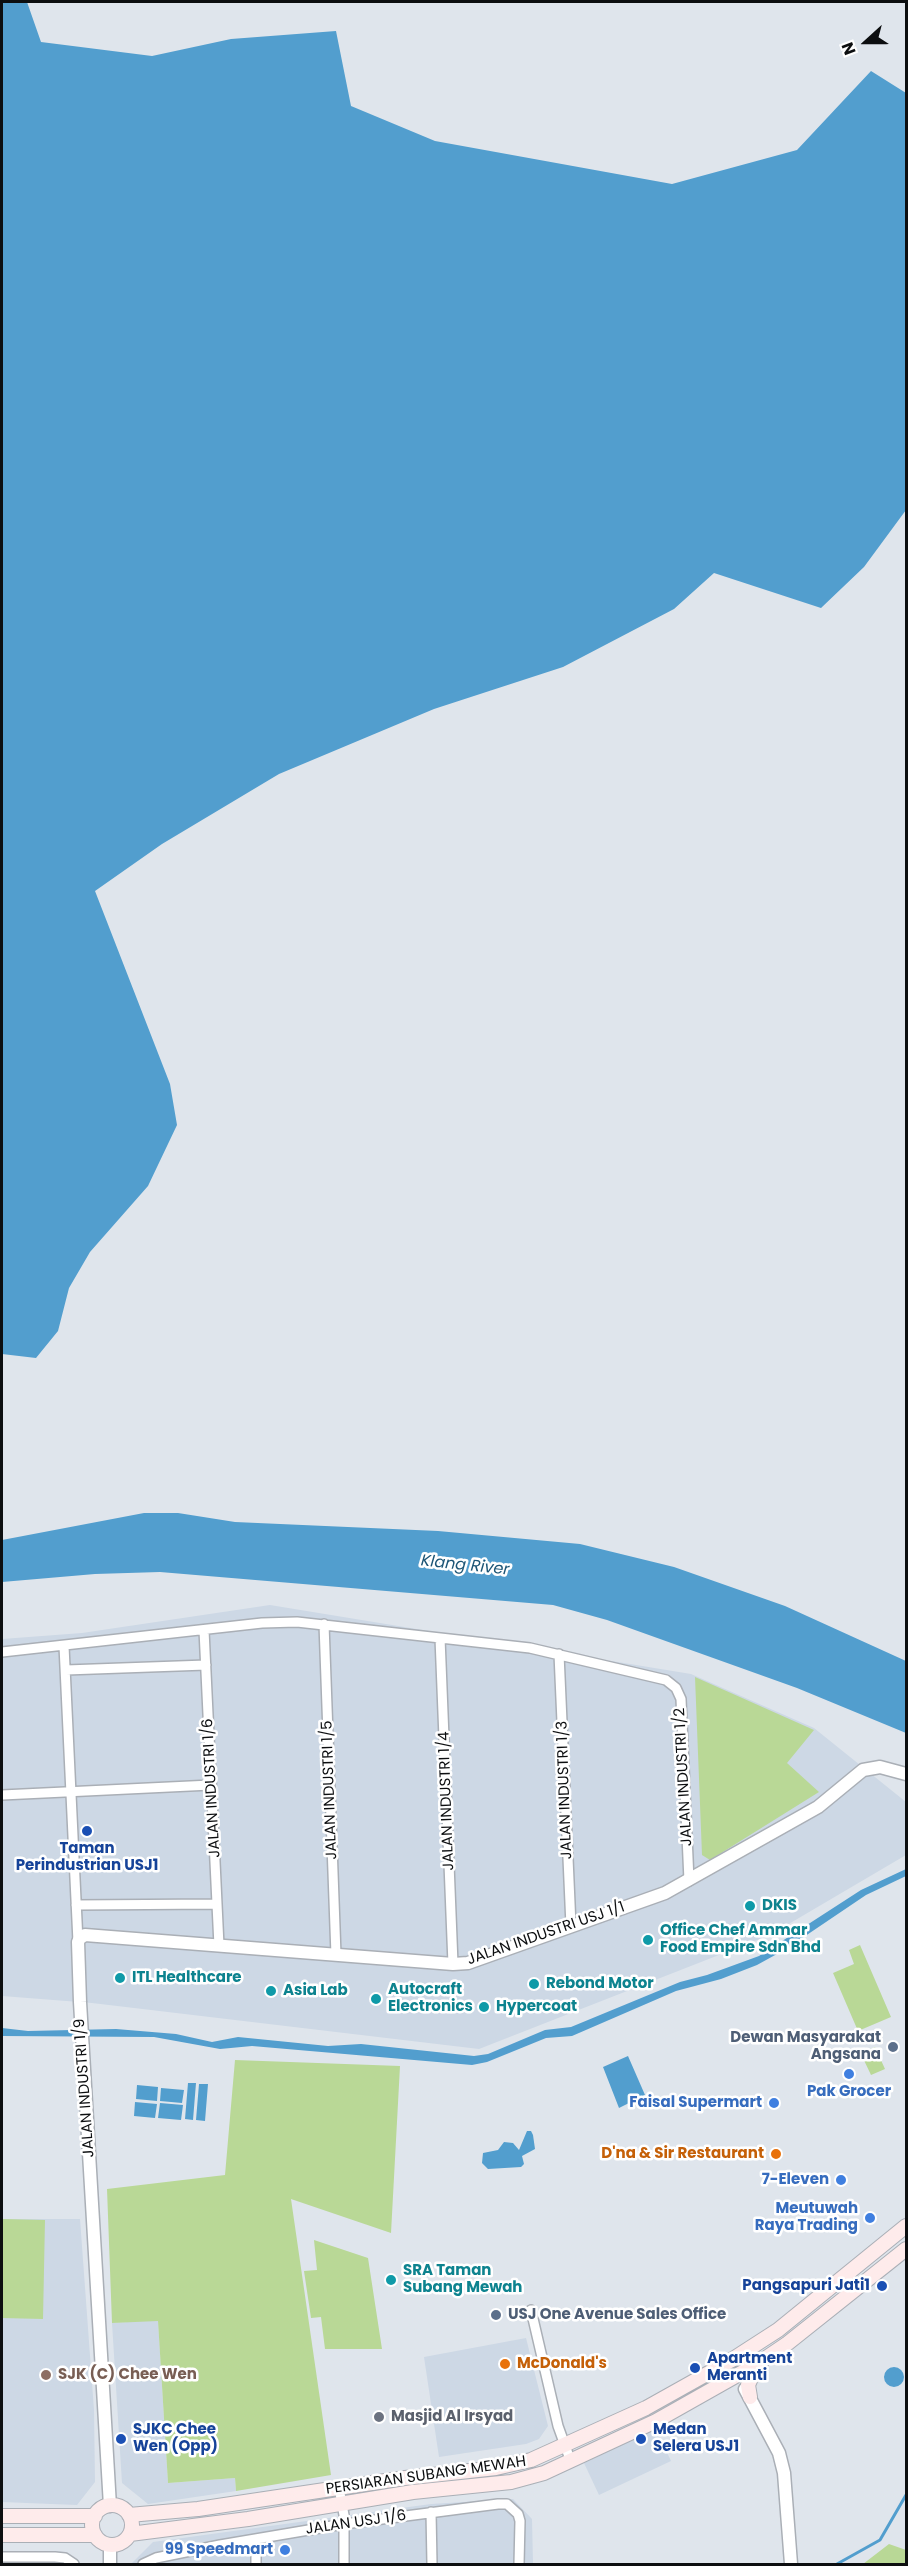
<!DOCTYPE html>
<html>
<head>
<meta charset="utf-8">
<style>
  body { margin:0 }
  #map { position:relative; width:908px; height:2566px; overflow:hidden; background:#dfe5ec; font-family:Poppins,sans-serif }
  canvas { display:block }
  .frame { position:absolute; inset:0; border:3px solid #0c0e10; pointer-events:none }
  .north { position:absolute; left:836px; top:12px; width:60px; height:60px; -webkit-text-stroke:4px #fff; paint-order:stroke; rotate:249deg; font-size:16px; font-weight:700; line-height:24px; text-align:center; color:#0c0e10 }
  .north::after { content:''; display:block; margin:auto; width:21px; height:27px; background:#0c0e10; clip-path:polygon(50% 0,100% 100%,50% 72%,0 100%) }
</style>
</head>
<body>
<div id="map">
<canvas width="908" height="2566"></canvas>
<div class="frame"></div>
<div class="north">N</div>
</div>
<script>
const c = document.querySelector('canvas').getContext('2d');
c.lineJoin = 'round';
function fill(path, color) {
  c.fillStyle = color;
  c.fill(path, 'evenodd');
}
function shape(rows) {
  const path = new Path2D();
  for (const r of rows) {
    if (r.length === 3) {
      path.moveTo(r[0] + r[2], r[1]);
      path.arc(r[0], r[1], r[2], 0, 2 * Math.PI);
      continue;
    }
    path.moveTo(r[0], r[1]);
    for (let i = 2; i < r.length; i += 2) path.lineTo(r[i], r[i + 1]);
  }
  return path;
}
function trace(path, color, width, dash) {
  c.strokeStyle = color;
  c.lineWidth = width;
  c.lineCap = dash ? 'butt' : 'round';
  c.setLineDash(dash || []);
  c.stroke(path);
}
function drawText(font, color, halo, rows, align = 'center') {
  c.font = font + ' Poppins,sans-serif';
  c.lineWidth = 5;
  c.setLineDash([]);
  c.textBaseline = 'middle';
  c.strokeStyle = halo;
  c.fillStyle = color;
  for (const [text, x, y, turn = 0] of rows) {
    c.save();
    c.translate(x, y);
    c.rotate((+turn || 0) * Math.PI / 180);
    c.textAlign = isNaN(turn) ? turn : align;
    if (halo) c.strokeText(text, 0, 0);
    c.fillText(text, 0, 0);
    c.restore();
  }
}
fill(shape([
  [270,1605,691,1674,814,1728,906,1802,906,1855,770,1935,479,2049,92,2003,2,1996,2,1639,82,1633],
  [2,2219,80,2219,94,2410,95,2482,77,2505,2,2502],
  [158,2320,168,2483,235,2478,236,2491,148,2504,122,2483,112,2323],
  [526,2338,548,2426,539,2439,526,2444,439,2457,424,2357],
  [656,2429,671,2461,599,2495,584,2463],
  [513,2499,532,2519,533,2564,131,2564,153,2542,431,2504]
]), '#cdd8e5');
fill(shape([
  [695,1677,814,1730,787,1763,819,1792,710,1860,702,1855],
  [860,1945,891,2017,858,2031,833,1973,854,1964,849,1950],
  [875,2047,885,2069,871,2075,861,2054],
  [235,2060,400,2066,391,2233,291,2199,331,2475,236,2491,235,2478,168,2483,158,2321,112,2323,107,2189,225,2175],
  [2,2219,45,2220,43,2319,2,2318],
  [314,2240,368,2258,382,2349,325,2349,321,2317,311,2318,304,2271,317,2270],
  [889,2544,906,2550,906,2564,863,2564]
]), '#b9d896');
fill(shape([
  [2,2,27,2,41,42,152,56,231,39,336,31,351,106,435,141,672,184,797,150,871,71,906,93,906,510,864,567,821,608,714,573,674,609,563,667,434,709,279,774,162,844,95,891,170,1084,177,1125,148,1186,90,1252,69,1288,58,1331,36,1358,2,1354],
  [144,1513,178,1513,235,1522,438,1531,580,1544,674,1567,785,1606,906,1661,906,1733,797,1688,607,1620,553,1605,160,1572,95,1574,2,1582,2,1540],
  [906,1869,906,1876,866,1895,786,1949,757,1965,721,1979,676,1991,572,2036,546,2038,487,2062,472,2065,252,2046,220,2049,154,2037,2,2036,2,2028,28,2031,116,2029,176,2034,212,2042,238,2037,328,2046,361,2044,474,2056,488,2054,545,2030,571,2027,680,1982,707,1975,759,1956,861,1890],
  [628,2056,645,2095,619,2108,603,2067],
  [188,2083,196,2083,193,2120,185,2119],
  [199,2084,208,2084,205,2121,196,2120],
  [137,2085,158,2087,157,2101,136,2099],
  [161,2088,184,2090,182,2103,160,2101],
  [135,2102,157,2104,155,2118,134,2116],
  [160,2103,183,2105,181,2120,158,2118],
  [527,2131,531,2131,533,2135,535,2149,522,2156,524,2164,521,2167,488,2169,482,2163,483,2153,498,2150,504,2142,513,2143,519,2150],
  [894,2377,10]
]), '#529ece');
trace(shape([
  [837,2564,880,2540,906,2495]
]), '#529ece', 3);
const minor = shape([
  [324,1624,336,1955],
  [204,1630,219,1946],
  [440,1638,453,1964],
  [64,1646,78,1942],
  [2,1652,262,1623,297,1622,530,1648,666,1680,676,1688,681,1699,689,1881],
  [559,1654,571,1926],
  [66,1670,206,1665],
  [2,1795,211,1785],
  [76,1905,217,1904],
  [531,2310,558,2426,571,2462],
  [339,2488,344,2515,344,2564],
  [431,2512,432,2564],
  [256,2539,256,2564],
  [2,2557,55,2557,65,2558,74,2564],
  [143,2564,156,2558,220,2545,344,2524,498,2504,507,2504,518,2514,520,2521,519,2564]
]);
const tertiary = shape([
  [745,2389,779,2453,784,2473,791,2564],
  [110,2506,80,2002,78,1942,80,1938,85,1935,453,1964,468,1963,665,1893,818,1807,863,1770,880,1767,906,1774],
  [110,2545,110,2564]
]);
const secondary = shape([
  [750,2397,748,2385,757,2364],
  [112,2525,20],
  [129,2515,198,2509,405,2478,496,2468,531,2460,646,2408,730,2361,778,2330,906,2226],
  [2,2516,95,2516],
  [130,2534,248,2519,413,2492,511,2482,544,2473,656,2421,757,2364,788,2343,906,2249],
  [2,2535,95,2535]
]);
trace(minor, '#aaafb6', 12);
trace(tertiary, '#aaafb6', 15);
trace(secondary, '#aaafb6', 16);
trace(minor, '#fff', 9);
trace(tertiary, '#fff', 12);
trace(secondary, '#feebeb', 14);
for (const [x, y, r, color] of [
  [87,1831,6,"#1a4fb4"],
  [750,1906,6,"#0f9aa8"],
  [648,1940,6,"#0f9aa8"],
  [120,1978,6,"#0f9aa8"],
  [534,1984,6,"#0f9aa8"],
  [271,1991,6,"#0f9aa8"],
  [376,1999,6,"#0f9aa8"],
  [484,2007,6,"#0f9aa8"],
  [893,2047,6,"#5c6f8a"],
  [849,2074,6,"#3f7fe0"],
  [774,2103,6,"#3f7fe0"],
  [776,2154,6,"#e8710a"],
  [841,2180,6,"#3f7fe0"],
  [870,2218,6,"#3f7fe0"],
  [391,2280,6,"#0f9aa8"],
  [882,2286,6,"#1a4fb4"],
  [496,2315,6,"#5c6f8a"],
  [505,2364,6,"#e8710a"],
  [695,2368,6,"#1a4fb4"],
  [46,2375,6,"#8d6e63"],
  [379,2417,6,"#6b7280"],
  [121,2439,6,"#1a4fb4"],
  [641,2439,6,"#1a4fb4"],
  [285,2550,6,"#3f7fe0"]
]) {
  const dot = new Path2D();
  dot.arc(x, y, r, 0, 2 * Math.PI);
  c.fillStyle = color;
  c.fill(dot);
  trace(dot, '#fff', 2);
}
drawText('15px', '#0c0e10', '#fff', [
  ["JALAN INDUSTRI 1/2",684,1777,-93],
  ["JALAN INDUSTRI 1/6",212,1788,-93],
  ["JALAN INDUSTRI 1/5",330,1790,-92],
  ["JALAN INDUSTRI 1/3",565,1790,-92],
  ["JALAN INDUSTRI 1/4",447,1801,-92],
  ["JALAN INDUSTRI USJ 1/1",546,1934,-19],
  ["JALAN INDUSTRI 1/9",85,2088,-94],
  ["PERSIARAN SUBANG MEWAH",426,2476,-8],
  ["JALAN USJ 1/6",356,2523,-8]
]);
drawText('bold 15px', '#164399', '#fff', [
  ["Taman",87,1849,"center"],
  ["Perindustrian USJ1",87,1866,"center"],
  ["Pangsapuri Jati1",870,2286,"right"],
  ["Apartment",707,2359],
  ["Meranti",707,2376],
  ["SJKC Chee",133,2430],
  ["Wen (Opp)",133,2447],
  ["Medan",653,2430],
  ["Selera USJ1",653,2447]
], 'left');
drawText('bold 15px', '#0d838f', '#fff', [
  ["DKIS",762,1906],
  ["Office Chef Ammar",660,1931],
  ["Food Empire Sdn Bhd",660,1948],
  ["ITL Healthcare",132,1978],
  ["Rebond Motor",546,1984],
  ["Autocraft",388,1990],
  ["Electronics",388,2007],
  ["Asia Lab",283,1991],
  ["Hypercoat",496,2007],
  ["SRA Taman",403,2271],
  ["Subang Mewah",403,2288]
], 'left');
drawText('bold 15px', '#4e5e75', '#fff', [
  ["Dewan Masyarakat",881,2038],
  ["Angsana",881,2055],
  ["USJ One Avenue Sales Office",508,2315,"left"]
], 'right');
drawText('bold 15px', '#366cbe', '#fff', [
  ["Pak Grocer",849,2092,"center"],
  ["Faisal Supermart",762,2103],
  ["7-Eleven",829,2180],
  ["Meutuwah",858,2209],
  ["Raya Trading",858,2226],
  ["99 Speedmart",273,2550]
], 'right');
drawText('bold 15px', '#c56008', '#fff', [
  ["D'na & Sir Restaurant",764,2154],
  ["McDonald's",517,2364,"left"]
], 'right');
drawText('bold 15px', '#785e54', '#fff', [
  ["SJK (C) Chee Wen",58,2375]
], 'left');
drawText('bold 15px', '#5b616d', '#fff', [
  ["Masjid Al Irsyad",391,2417]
], 'left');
drawText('italic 16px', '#1c5576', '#fff', [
  ["Klang River",465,1566,6]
]);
</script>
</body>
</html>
